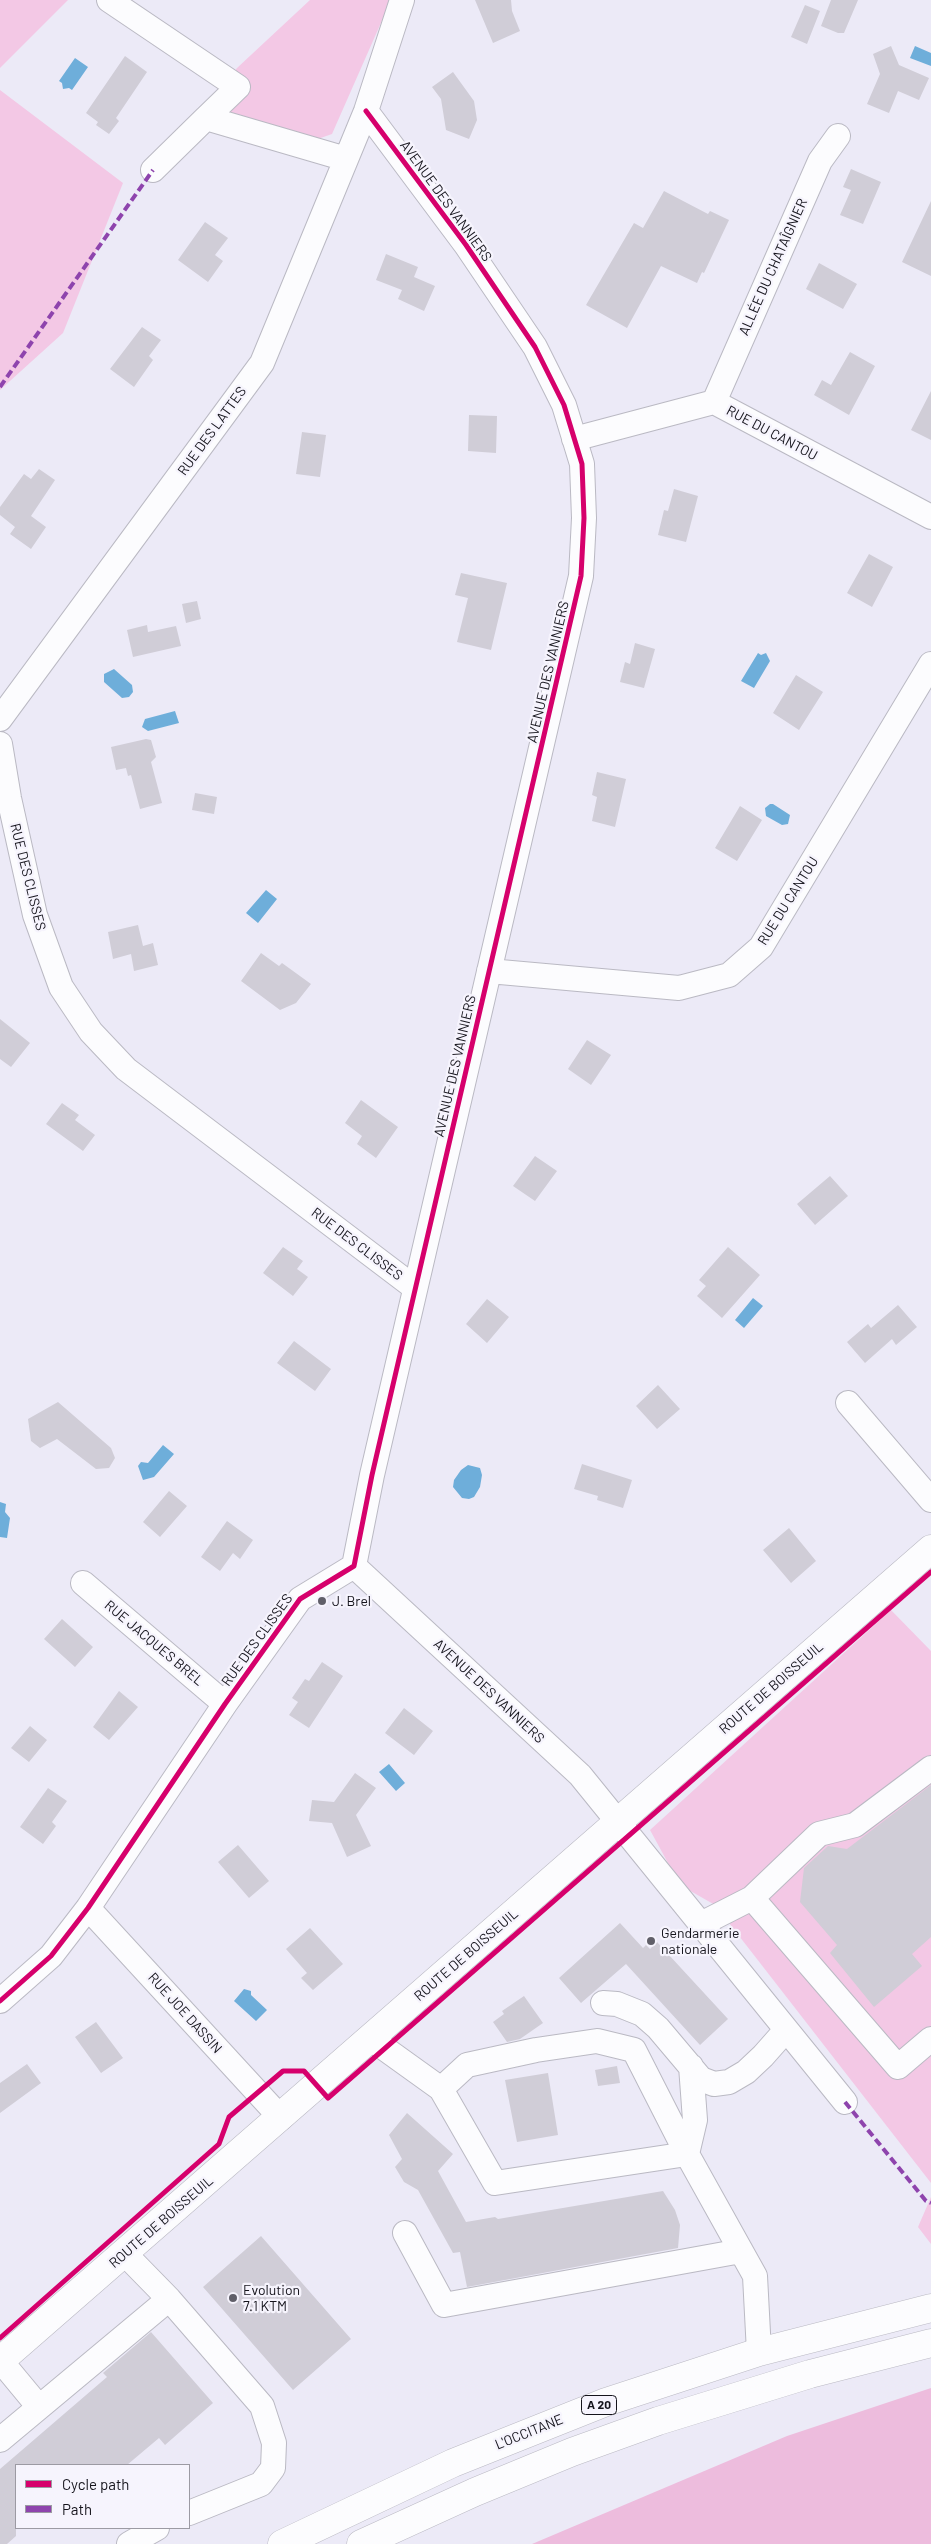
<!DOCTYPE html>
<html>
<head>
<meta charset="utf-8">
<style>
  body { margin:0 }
  #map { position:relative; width:931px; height:2544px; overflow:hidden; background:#eceaf7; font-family:Barlow,sans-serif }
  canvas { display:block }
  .legend { position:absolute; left:15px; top:2464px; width:175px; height:65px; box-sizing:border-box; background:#f6f4fd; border:1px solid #9c9aa3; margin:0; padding:6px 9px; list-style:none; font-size:15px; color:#15141c }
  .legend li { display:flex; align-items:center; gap:10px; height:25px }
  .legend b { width:25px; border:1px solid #9c9aa3 }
</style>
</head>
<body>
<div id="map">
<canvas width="931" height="2544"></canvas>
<ul class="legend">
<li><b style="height:6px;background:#d6006c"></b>Cycle path</li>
<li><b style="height:6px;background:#8e44ad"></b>Path</li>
</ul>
</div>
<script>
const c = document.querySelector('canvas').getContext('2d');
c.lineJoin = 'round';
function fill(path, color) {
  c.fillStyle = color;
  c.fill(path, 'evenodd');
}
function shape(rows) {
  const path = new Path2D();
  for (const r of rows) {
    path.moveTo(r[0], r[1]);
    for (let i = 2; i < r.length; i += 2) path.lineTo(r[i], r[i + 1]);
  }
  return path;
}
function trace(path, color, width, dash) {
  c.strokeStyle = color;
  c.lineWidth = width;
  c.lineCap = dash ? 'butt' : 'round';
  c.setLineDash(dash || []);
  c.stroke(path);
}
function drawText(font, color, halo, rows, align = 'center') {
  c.font = font + ' Barlow,sans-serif';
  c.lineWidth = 4.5;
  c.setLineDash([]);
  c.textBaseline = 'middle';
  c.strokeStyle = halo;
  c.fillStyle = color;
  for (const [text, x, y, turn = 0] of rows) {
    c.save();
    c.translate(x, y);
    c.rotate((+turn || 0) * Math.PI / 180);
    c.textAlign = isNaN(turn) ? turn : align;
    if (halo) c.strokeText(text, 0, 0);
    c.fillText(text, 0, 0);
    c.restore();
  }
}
fill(shape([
  [0,0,68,0,0,68],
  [310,0,391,0,332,134,312,141,207,106,237,68],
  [0,90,123,183,63,333,0,390],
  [891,1610,931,1651,931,2183,715,1905,680,1885,650,1830],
  [931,2197,931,2244,918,2227]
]), '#f3c8e5');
fill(shape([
  [931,2388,931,2544,532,2544,787,2436]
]), '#edbcdd');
fill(shape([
  [915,46,931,53,931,66,910,58],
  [75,58,88,67,72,90,69,88,63,89,62,83,59,81],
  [758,653,761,655,766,653,770,661,754,688,741,681],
  [114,669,132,685,133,692,129,697,122,698,104,682,104,674],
  [175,711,179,723,148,731,142,727,145,719],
  [770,804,773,804,790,815,788,824,782,825,766,816,765,808],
  [266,890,277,899,258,923,246,913],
  [753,1298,763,1306,744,1328,735,1320],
  [163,1445,174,1454,154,1477,143,1480,138,1466,141,1462,148,1463],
  [468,1465,480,1468,482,1475,480,1487,474,1497,469,1499,462,1498,453,1487,454,1480,461,1470],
  [0,1502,6,1504,5,1512,10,1518,7,1538,0,1537],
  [389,1764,405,1783,396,1791,379,1772],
  [244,1989,251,1991,251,1995,267,2010,256,2021,234,2001]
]), '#6eaeda');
fill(shape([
  [475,0,511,0,512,11,520,31,493,43],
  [831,0,858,0,844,33,838,33,821,26],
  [805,5,820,11,807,44,791,37],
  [891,46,899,65,929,78,919,100,898,91,889,113,867,104,880,74,873,54],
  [125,56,147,72,116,118,119,121,109,134,96,125,98,122,86,113],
  [453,72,474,101,477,120,469,139,446,130,441,99,432,87],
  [851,169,881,182,863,224,840,215,851,190,843,187],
  [664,191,708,214,710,211,729,220,704,273,702,272,697,283,661,266,627,328,586,305,634,223,643,228],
  [931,201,931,276,902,262],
  [205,222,228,238,215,255,223,261,208,282,178,260],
  [386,254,418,267,414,277,435,286,424,311,398,299,402,290,376,280],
  [819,263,857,284,843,309,806,289],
  [142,327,161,340,149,356,153,360,134,387,110,369],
  [850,352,875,366,849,415,814,395,822,380,831,385],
  [931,391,931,440,911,430],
  [469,415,497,416,496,453,468,451],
  [302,432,326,435,320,477,296,474],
  [39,469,55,480,31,516,46,527,31,549,10,534,15,527,0,515,0,507,24,474,31,479],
  [674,489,698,496,686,542,658,535,664,510,668,511],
  [869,554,893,567,872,607,847,593],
  [461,573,507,583,491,650,457,642,468,598,455,595],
  [197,601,201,619,186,623,182,604],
  [147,625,148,632,176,626,181,646,133,657,127,630],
  [635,643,655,649,644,688,620,682,625,662,630,664],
  [796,675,823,692,799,730,773,713],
  [146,739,151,740,156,757,151,762,162,803,140,809,131,775,128,776,126,768,116,770,111,747],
  [597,772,626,779,615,827,592,821,597,797,592,795],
  [195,793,217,797,214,814,192,810],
  [740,806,762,820,737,861,715,848],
  [138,925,143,946,153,943,158,965,134,971,131,954,113,959,108,932],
  [261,953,279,966,282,963,311,984,296,1003,280,1010,241,981],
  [0,1019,30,1043,11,1067,0,1059],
  [587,1040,611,1055,591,1085,568,1069],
  [361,1100,398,1127,376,1158,357,1144,362,1136,345,1123],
  [62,1103,79,1115,75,1120,95,1135,83,1151,46,1124],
  [535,1156,557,1171,535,1201,513,1186],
  [830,1176,848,1196,815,1225,797,1204],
  [283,1247,303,1261,297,1269,308,1277,293,1296,263,1273],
  [728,1247,760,1275,722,1318,697,1296,706,1286,699,1280],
  [487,1299,509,1317,487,1343,466,1324],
  [898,1305,917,1327,896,1345,892,1339,865,1363,847,1342,868,1324,871,1328],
  [294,1341,331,1369,315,1391,277,1363],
  [658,1385,680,1409,657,1429,636,1406],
  [58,1402,111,1448,115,1458,109,1468,96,1469,57,1439,40,1448,31,1441,28,1419],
  [582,1464,632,1480,623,1508,597,1500,598,1496,574,1489],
  [169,1491,187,1506,160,1537,143,1522],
  [227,1521,253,1540,240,1559,233,1553,220,1571,201,1557],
  [789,1528,816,1561,791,1583,763,1550],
  [62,1619,93,1647,75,1667,44,1639],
  [322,1662,343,1676,309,1728,289,1715,298,1702,292,1698,305,1679,309,1681],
  [119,1691,138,1707,109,1740,93,1727],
  [404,1708,433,1731,414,1755,385,1733],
  [30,1726,47,1740,29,1762,11,1748],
  [355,1773,376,1788,356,1815,371,1846,347,1857,332,1823,309,1821,312,1800,334,1802],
  [931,1785,931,1937,912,1954,922,1966,874,2007,830,1953,837,1945,800,1902,804,1868,828,1846,847,1849],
  [48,1788,67,1801,52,1822,56,1826,43,1844,20,1827],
  [238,1845,269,1881,249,1898,218,1862],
  [620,1923,643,1948,646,1945,650,1949,657,1942,728,2019,700,2045,626,1964,581,2003,559,1978],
  [310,1928,343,1964,313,1990,301,1978,307,1973,286,1949],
  [524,1996,543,2023,520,2039,507,2042,493,2022,504,2014,502,2011],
  [96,2022,123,2058,101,2073,75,2037],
  [27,2064,41,2083,0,2113,0,2083],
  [617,2066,620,2083,598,2086,595,2070],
  [548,2073,558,2135,517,2142,505,2080],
  [407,2113,453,2154,438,2171,466,2222,495,2217,498,2219,663,2191,675,2210,680,2225,678,2248,467,2287,460,2252,453,2253,418,2190,404,2182,395,2167,402,2159,389,2135],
  [261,2236,351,2339,293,2390,203,2287],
  [151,2332,213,2403,165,2445,159,2438,127,2465,16,2465,16,2536,7,2544,0,2544,0,2469,107,2377,103,2373]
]), '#d0cdd7');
const minor = shape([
  [109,0,238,87,206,118],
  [153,170,206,118,346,159],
  [714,402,820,161,838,136],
  [574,439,714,402,931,517],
  [0,719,262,363,366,111,402,0],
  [0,744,9,798,35,915,61,987,91,1032,126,1069,415,1288],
  [489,971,679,988,729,975,761,947,931,664],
  [848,1403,931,1500],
  [354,1566,580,1775,845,2102],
  [83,1583,225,1704],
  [931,1768,855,1825,819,1834,752,1898,898,2067,931,2039],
  [88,1908,281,2118],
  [701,1924,752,1898],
  [0,2001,51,1956,88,1908,225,1704,300,1599,354,1566,372,1475,581,576,584,518,582,464,564,405,535,347,466,245,366,111],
  [603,2003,617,2004,642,2014,658,2028,701,2079,714,2084,729,2082,746,2072,763,2056,786,2030],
  [370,2038,441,2089,495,2183,687,2154,755,2276,759,2352],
  [441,2089,467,2065,536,2050,597,2041,634,2050,687,2154,695,2120,691,2066],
  [405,2233,444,2305,741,2251],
  [125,2254,169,2299,262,2406,274,2443,273,2468,261,2484,189,2513],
  [0,2360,39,2407],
  [0,2440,169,2299],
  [129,2544,157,2528]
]);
const major = shape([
  [0,2361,931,1549]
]);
const highway = shape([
  [282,2544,453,2463,606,2402,759,2352,931,2308],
  [361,2544,475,2492,572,2452,658,2421,810,2374,931,2343]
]);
trace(minor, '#bab9c3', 26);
trace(major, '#bab9c3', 29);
trace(highway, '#bab9c3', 29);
trace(minor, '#fcfcfe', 24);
trace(major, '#fcfcfe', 28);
trace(highway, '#fcfcfe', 28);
trace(shape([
  [0,387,153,170],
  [845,2102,926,2201,931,2203]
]), '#8e44ad', 4, [8, 4]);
trace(shape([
  [0,2001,51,1956,88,1908,225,1704,300,1599,354,1566,372,1475,581,576,584,518,582,464,564,405,535,347,466,245,366,111],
  [0,2338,219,2144,229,2117,283,2071,304,2071,328,2098,931,1572]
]), '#d6006c', 5);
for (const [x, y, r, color] of [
  [322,1601,5,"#605f69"],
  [651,1941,5,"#605f69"],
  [233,2298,5,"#605f69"]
]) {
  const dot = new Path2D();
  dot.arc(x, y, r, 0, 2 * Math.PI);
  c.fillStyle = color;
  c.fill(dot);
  trace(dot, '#f6f4fd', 2);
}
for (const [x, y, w] of [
  [599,2405,35]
]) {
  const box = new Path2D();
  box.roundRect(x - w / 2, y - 9.5, w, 19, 4);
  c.fillStyle = '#f6f4fd';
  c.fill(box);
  trace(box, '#15141c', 1);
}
drawText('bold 12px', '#15141c', null, [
  ["A 20",599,2405]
]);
drawText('14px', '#15141c', '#f6f4fd', [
  ["AVENUE DES VANNIERS",446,201,54],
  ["ALLÉE DU CHATAÎGNIER",773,267,-66],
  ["RUE DES LATTES",212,431,-54],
  ["RUE DU CANTOU",772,433,28],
  ["AVENUE DES VANNIERS",548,672,-77],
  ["RUE DES CLISSES",28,877,76],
  ["RUE DU CANTOU",788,901,-58],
  ["AVENUE DES VANNIERS",455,1066,-77],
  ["RUE DES CLISSES",357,1244,37],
  ["RUE DES CLISSES",257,1640,-54],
  ["RUE JACQUES BREL",154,1643,40],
  ["ROUTE DE BOISSEUIL",771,1688,-41],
  ["AVENUE DES VANNIERS",489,1691,43],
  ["ROUTE DE BOISSEUIL",466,1955,-41],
  ["RUE JOE DASSIN",185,2013,48],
  ["ROUTE DE BOISSEUIL",161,2222,-41],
  ["L'OCCITANE",529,2432,-22]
]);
drawText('14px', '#15141c', '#f6f4fd', [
  ["J. Brel",332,1601],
  ["Gendarmerie",661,1933],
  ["nationale",661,1949],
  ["Evolution",243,2290],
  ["7.1 KTM",243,2306]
], 'left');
</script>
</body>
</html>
